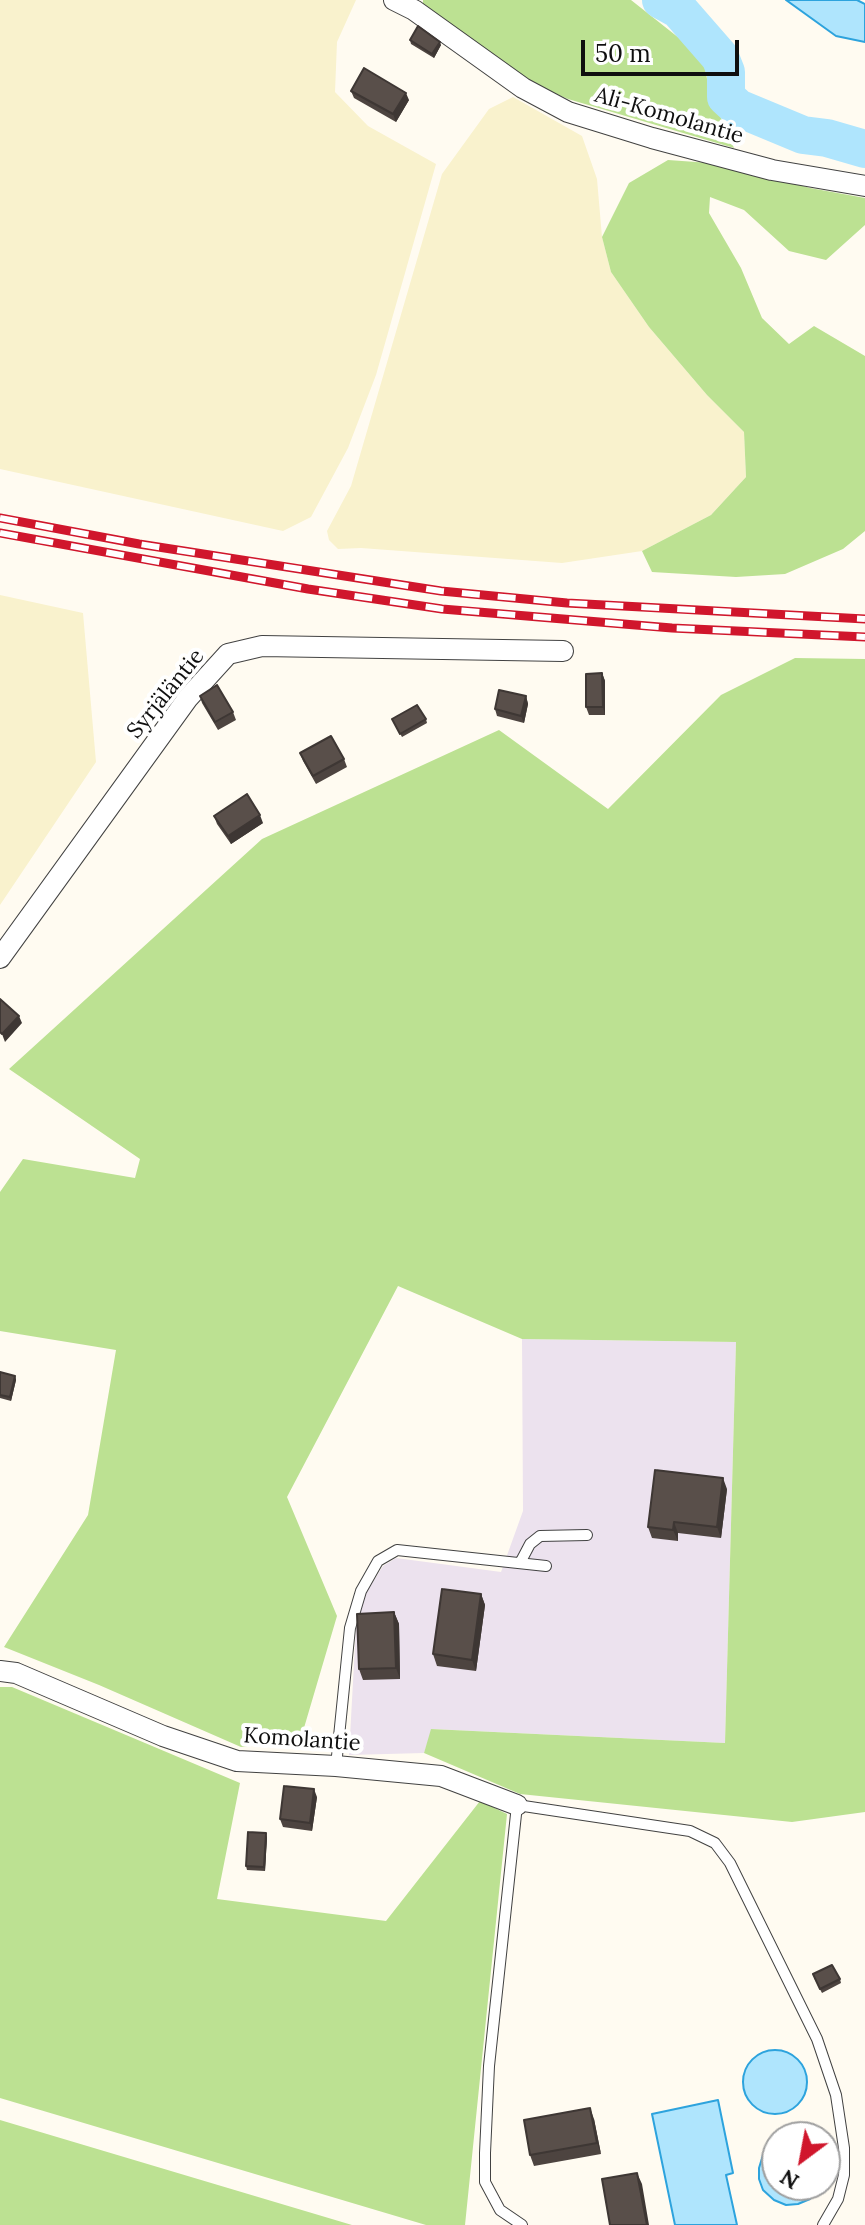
<!DOCTYPE html>
<html>
<head>
<meta charset="utf-8">
<style>
  body { margin:0 }
  #map { position:relative; width:865px; height:2225px; overflow:hidden; background:#fffbf1; font-family:Lora,serif }
  canvas { display:block }
  .north { position:absolute; left:761px; top:2121px; width:80px; height:80px; box-sizing:border-box; background:#fff; border:2px solid #9f9f9f; border-radius:50%; rotate:212deg; font-size:22px; font-weight:700; line-height:32px; text-align:center; color:#0f0f0f }
  .north::after { content:''; display:block; margin:auto; width:28px; height:36px; background:#d0162c; clip-path:polygon(50% 0,100% 100%,50% 72%,0 100%) }
  .scale { position:absolute; left:581px; top:40px; width:158px; height:36px; box-sizing:border-box; border:4px solid #0f0f0f; border-top:0; padding-left:10px; font-size:24px; line-height:28px; white-space:nowrap; color:#0f0f0f; -webkit-text-stroke:6px #fff; paint-order:stroke }
</style>
</head>
<body>
<div id="map">
<canvas width="865" height="2225"></canvas>
<div class="north">N</div>
<div class="scale">50 m</div>
</div>
<script>
const c = document.querySelector('canvas').getContext('2d');
c.lineJoin = 'round';
function fill(path, color) {
  c.fillStyle = color;
  c.fill(path, 'evenodd');
}
function shape(rows) {
  const path = new Path2D();
  for (const r of rows) {
    if (r.length === 3) {
      path.moveTo(r[0] + r[2], r[1]);
      path.arc(r[0], r[1], r[2], 0, 2 * Math.PI);
      continue;
    }
    path.moveTo(r[0], r[1]);
    for (let i = 2; i < r.length; i += 2) path.lineTo(r[i], r[i + 1]);
  }
  return path;
}
function trace(path, color, width, dash) {
  c.strokeStyle = color;
  c.lineWidth = width;
  c.lineCap = dash ? 'butt' : 'round';
  c.setLineDash(dash || []);
  c.stroke(path);
}
function drawText(font, color, halo, rows, align = 'center') {
  c.font = font + ' Lora,serif';
  c.lineWidth = 8;
  c.setLineDash([]);
  c.textBaseline = 'middle';
  c.strokeStyle = halo;
  c.fillStyle = color;
  for (const [text, x, y, turn = 0] of rows) {
    c.save();
    c.translate(x, y);
    c.rotate((+turn || 0) * Math.PI / 180);
    c.textAlign = isNaN(turn) ? turn : align;
    if (halo) c.strokeText(text, 0, 0);
    c.fillText(text, 0, 0);
    c.restore();
  }
}
fill(shape([
  [522,1339,736,1342,725,1743,432,1729,424,1753,349,1755,356,1627,366,1593,383,1566,396,1558,501,1572,523,1511]
]), '#ece2ee');
fill(shape([
  [0,0,356,0,337,42,335,92,368,126,436,164,376,375,348,448,311,517,283,531,0,469],
  [513,97,582,136,597,179,602,237,611,272,649,327,707,395,744,432,746,477,711,515,642,551,562,563,361,548,338,549,329,540,327,531,351,486,442,174,489,109],
  [0,595,83,613,96,762,0,905]
]), '#f9f2cd');
fill(shape([
  [423,0,631,0,703,57,709,90,734,148,568,99,527,81,423,6],
  [668,160,724,164,810,188,865,198,865,225,826,260,789,251,744,210,710,197,709,213,741,268,762,318,789,344,814,326,865,356,865,531,843,549,785,574,736,577,652,572,642,551,711,515,746,477,744,432,707,395,649,327,611,272,602,237,629,183],
  [795,658,865,659,865,1812,792,1822,520,1794,424,1753,431,1729,725,1743,736,1342,522,1339,398,1286,287,1497,337,1616,301,1738,241,1747,99,1685,4,1647,88,1515,116,1350,0,1331,0,1192,23,1159,135,1178,140,1159,9,1069,262,839,499,730,608,809,721,695],
  [0,1687,12,1687,240,1783,217,1899,386,1921,480,1801,507,1814,465,2225,426,2225,0,2098],
  [0,2120,352,2225,0,2225]
]), '#bce192');
const water = shape([
  [786,0,857,0,865,4,865,42,836,36,786,0],
  [775,2082,32],
  [718,2100,733,2173,726,2175,737,2225,675,2225,652,2114,718,2100],
  [777,2143,777,2185,820,2185,810,2199,798,2204,786,2205,774,2200,763,2190,759,2179,759,2168,763,2155,777,2143]
]);
fill(water, '#afe5fd');
trace(water, '#2da3dd', 2);
trace(shape([
  [661,0,679,10,720,57,726,72,726,97,738,108,803,135,827,138,865,149]
]), '#afe5fd', 38);
const lane = shape([
  [520,1563,530,1544,540,1536,587,1535],
  [336,1766,350,1628,361,1591,378,1561,397,1550,546,1566],
  [522,2225,500,2210,485,2182,485,2153,489,2066,517,1805,690,1831,715,1843,730,1863,817,2039,836,2095,844,2148,844,2175,838,2199,823,2225]
]);
const street = shape([
  [394,0,414,10,523,88,568,112,652,138,772,170,865,186],
  [0,958,188,698,228,654,262,646,563,651],
  [0,1671,16,1673,163,1736,237,1761,336,1766,441,1776,517,1805]
]);
trace(lane, '#424242', 12);
trace(street, '#424242', 22);
trace(lane, '#fff', 10);
trace(street, '#fff', 20);
const rail = shape([
  [0,518,139,544,441,591,567,603,865,619],
  [0,533,308,589,442,609,672,628,865,637]
]);
trace(rail, '#d0162c', 9);
trace(rail, '#fff', 6, [18]);
fill(shape([
  [410,40,441,45,434,58,411,44],
  [351,91,409,100,396,122,354,98],
  [602,673,605,681,605,715,589,715,586,707],
  [200,696,233,712,236,720,218,730,202,703],
  [526,696,528,704,524,723,497,716,495,709],
  [392,719,426,719,427,723,402,737],
  [300,753,344,759,347,767,316,784,303,761],
  [214,816,263,823,231,844,217,824],
  [0,1372,15,1376,16,1380,11,1401,0,1398],
  [727,1489,721,1538,678,1533,678,1541,652,1538,648,1527],
  [481,1594,485,1605,476,1671,437,1666,433,1654],
  [394,1612,399,1624,400,1679,363,1680,359,1669],
  [317,1797,312,1831,283,1827,280,1819],
  [267,1837,265,1871,247,1870,246,1866],
  [814,1978,840,1979,841,1983,822,1993],
  [594,2119,601,2154,534,2166,530,2155]
]), '#4d4440');
fill(shape([
  [440,42,441,45,434,58,432,54],
  [406,93,409,100,396,122,393,114],
  [602,673,605,681,605,715,603,707],
  [526,696,528,704,524,723,521,716],
  [260,815,263,823,231,844,228,836],
  [19,1016,22,1023,5,1042,2,1034],
  [15,1376,16,1380,11,1401,10,1397],
  [723,1478,727,1489,721,1538,717,1527],
  [674,1522,678,1533,678,1541,673,1530],
  [481,1594,485,1605,476,1671,472,1660],
  [394,1612,399,1624,400,1679,396,1668],
  [314,1789,317,1797,312,1831,310,1823],
  [266,1833,267,1837,265,1871,264,1867],
  [590,2108,594,2119,601,2154,597,2143],
  [637,2173,642,2184,649,2225,647,2225]
]), '#3e3734');
const building = shape([
  [418,26,440,42,432,54,410,40,418,26],
  [364,68,406,93,393,114,351,91,364,68],
  [602,673,603,707,586,707,586,674,602,673],
  [217,685,233,712,215,722,200,696,217,685],
  [499,690,526,696,521,716,495,709,499,690],
  [417,705,426,719,400,734,392,719,417,705],
  [331,736,344,759,313,776,300,753,331,736],
  [247,794,260,815,228,836,214,816,247,794],
  [0,999,19,1016,2,1034,0,1032,0,999],
  [0,1372,15,1376,10,1397,0,1395,0,1372],
  [655,1470,723,1478,717,1527,674,1522,673,1530,648,1527,655,1470],
  [442,1589,481,1594,472,1660,433,1654,442,1589],
  [394,1612,396,1668,359,1669,357,1614,394,1612],
  [284,1786,314,1789,310,1823,280,1819,284,1786],
  [248,1832,266,1833,264,1867,246,1866,248,1832],
  [832,1965,840,1979,820,1989,813,1974,832,1965],
  [590,2108,597,2143,530,2155,524,2120,590,2108],
  [637,2173,647,2225,610,2225,602,2179,637,2173]
]);
fill(building, '#594f4a');
trace(building, '#3e3734', 2);
drawText('22px', '#0f0f0f', '#fff', [
  ["Ali-Komolantie",669,116,16],
  ["Syrjäläntie",166,694,-51],
  ["Komolantie",302,1740,4]
]);
</script>
</body>
</html>
